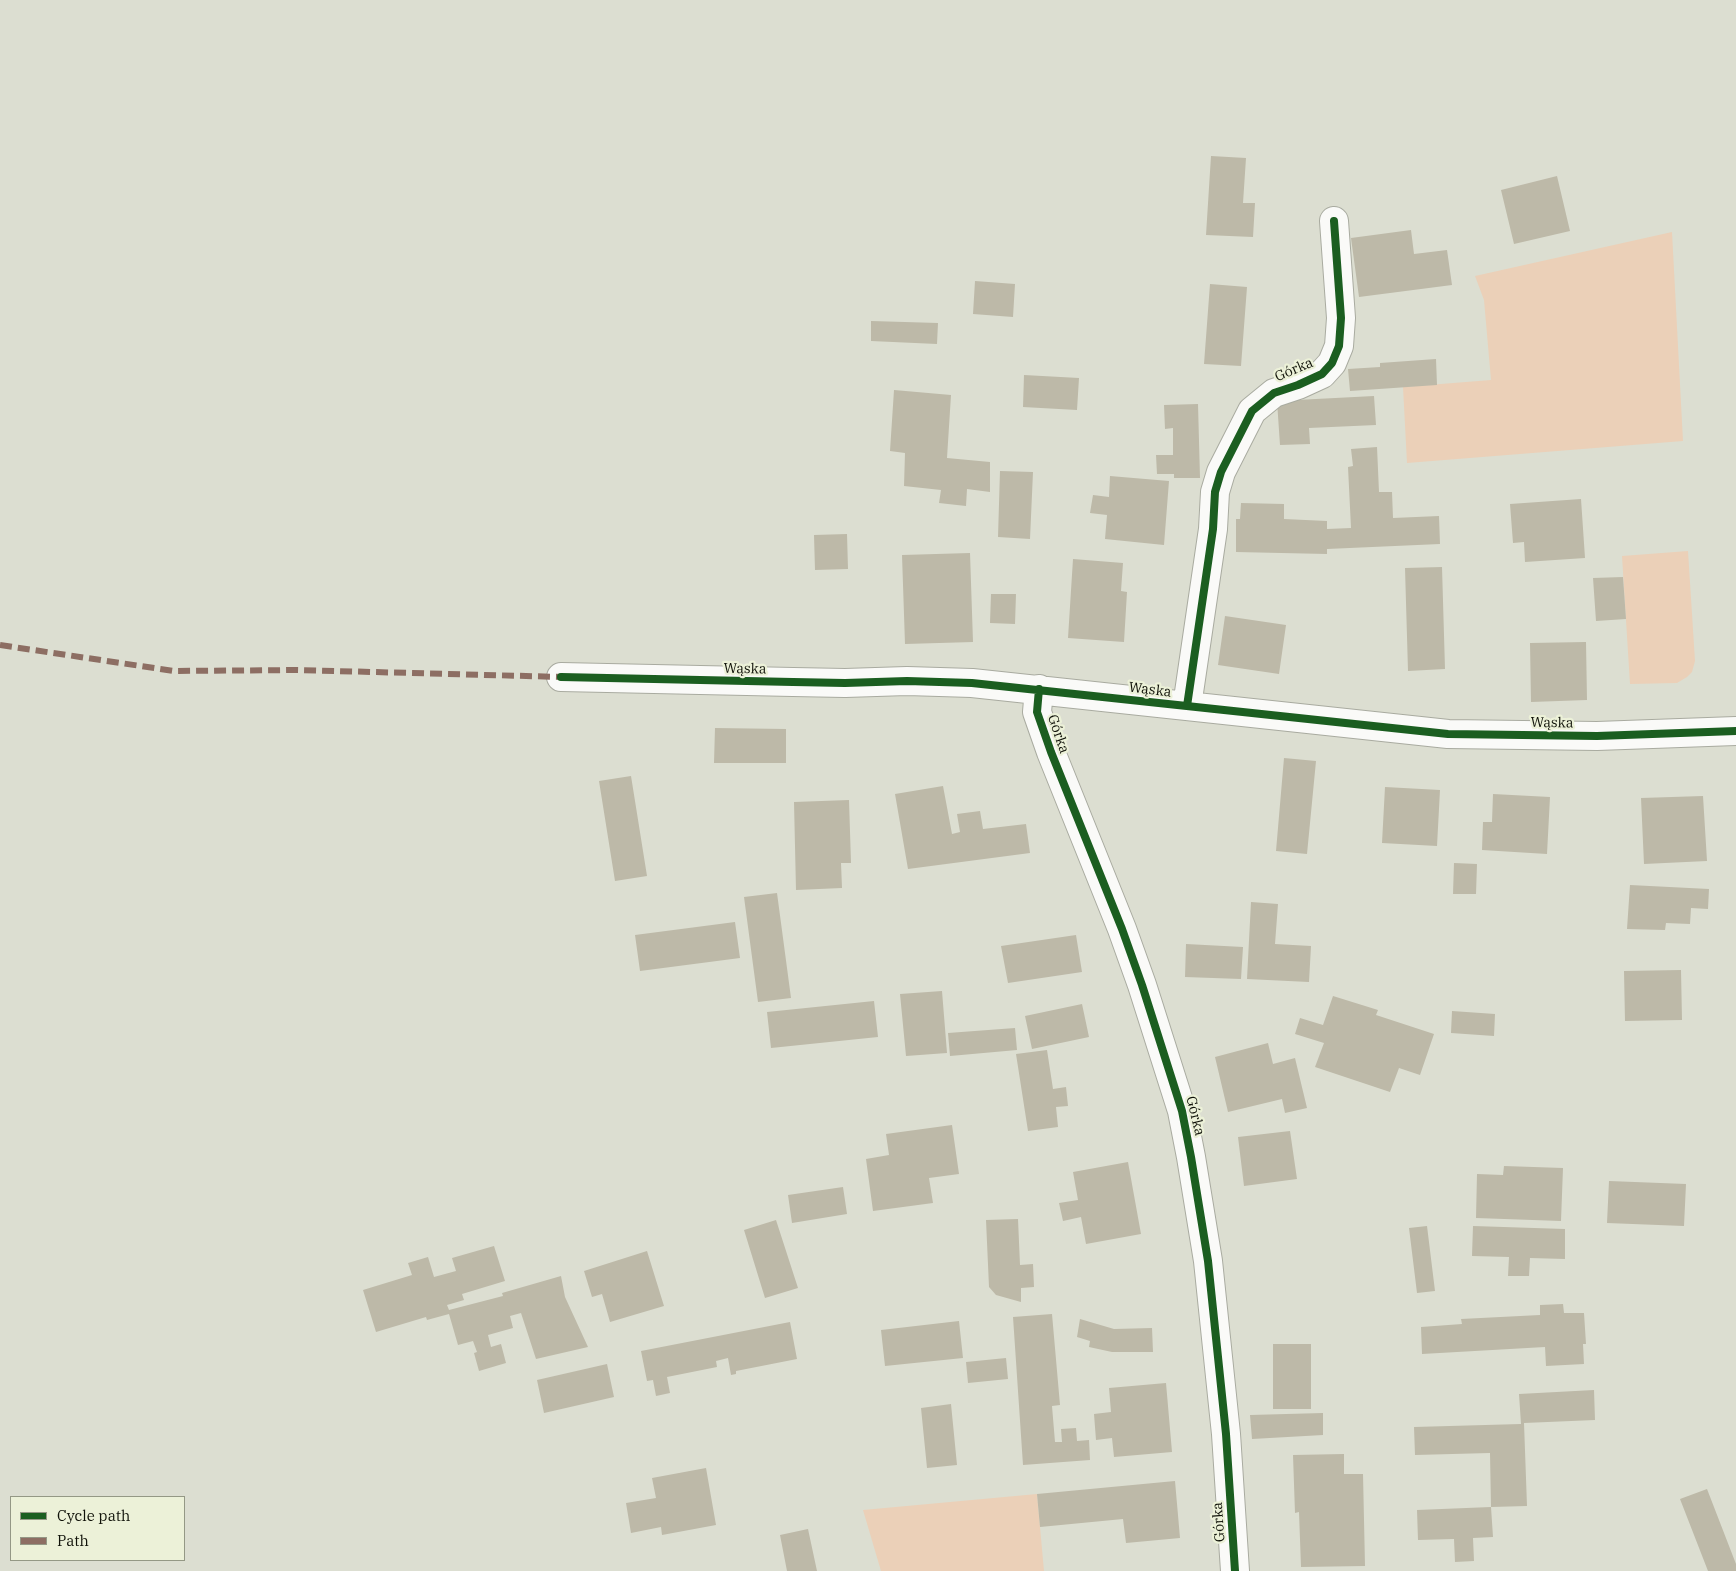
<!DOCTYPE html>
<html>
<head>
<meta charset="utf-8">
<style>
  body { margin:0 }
  #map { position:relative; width:1736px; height:1571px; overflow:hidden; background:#dcded1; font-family:"IBM Plex Serif",serif }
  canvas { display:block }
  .legend { position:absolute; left:10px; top:1496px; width:175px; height:65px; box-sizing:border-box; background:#ecf1d8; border:1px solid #949885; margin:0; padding:6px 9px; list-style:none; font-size:15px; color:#101209 }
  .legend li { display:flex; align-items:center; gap:10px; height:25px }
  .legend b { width:25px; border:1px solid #949885 }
</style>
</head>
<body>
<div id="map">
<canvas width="1736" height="1571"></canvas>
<ul class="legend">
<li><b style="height:6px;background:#1b5e20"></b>Cycle path</li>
<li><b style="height:6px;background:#8d6e63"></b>Path</li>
</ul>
</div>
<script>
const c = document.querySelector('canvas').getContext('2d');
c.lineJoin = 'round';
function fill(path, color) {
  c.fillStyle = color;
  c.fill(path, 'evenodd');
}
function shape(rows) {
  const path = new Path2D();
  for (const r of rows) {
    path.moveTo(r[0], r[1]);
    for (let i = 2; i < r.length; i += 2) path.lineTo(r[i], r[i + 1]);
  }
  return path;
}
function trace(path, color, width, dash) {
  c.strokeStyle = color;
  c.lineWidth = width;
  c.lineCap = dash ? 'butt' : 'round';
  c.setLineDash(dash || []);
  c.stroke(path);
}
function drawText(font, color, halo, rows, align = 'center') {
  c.font = font + ' "IBM Plex Serif",serif';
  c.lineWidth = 4.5;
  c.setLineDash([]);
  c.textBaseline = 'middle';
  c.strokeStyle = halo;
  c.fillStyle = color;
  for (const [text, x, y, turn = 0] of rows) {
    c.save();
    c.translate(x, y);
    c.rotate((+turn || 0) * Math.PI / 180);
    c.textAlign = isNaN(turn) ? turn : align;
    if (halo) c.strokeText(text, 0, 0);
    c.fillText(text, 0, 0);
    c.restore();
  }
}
fill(shape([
  [1672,232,1683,441,1407,463,1403,387,1491,380,1484,300,1475,276],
  [1688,551,1695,661,1692,672,1687,677,1677,683,1630,684,1622,556],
  [1037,1494,1044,1571,881,1571,863,1510]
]), '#ebd0b8');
fill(shape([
  [1211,156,1246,158,1243,203,1255,203,1253,237,1206,235],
  [1557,176,1570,231,1514,244,1501,190],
  [1411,230,1414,254,1447,250,1452,285,1359,297,1351,238],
  [975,281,1015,284,1013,317,973,314],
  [1210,284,1247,287,1241,366,1204,364],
  [871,321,938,323,937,344,871,341],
  [1436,359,1437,385,1350,391,1348,369,1380,367,1380,363],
  [1024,375,1079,378,1077,410,1023,407],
  [894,390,951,395,947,458,990,462,990,492,967,489,966,506,939,503,941,490,904,486,905,453,890,451],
  [1374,396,1376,425,1309,428,1310,444,1280,445,1277,401],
  [1198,404,1200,478,1174,478,1174,474,1157,474,1156,455,1173,455,1173,428,1165,429,1164,405],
  [1377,447,1379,492,1392,492,1393,518,1439,516,1440,544,1327,549,1327,554,1236,552,1236,519,1240,519,1241,503,1284,504,1284,519,1327,521,1327,529,1351,528,1348,467,1353,466,1351,449],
  [1000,471,1033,472,1030,539,998,537],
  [1110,476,1169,481,1164,545,1105,539,1107,515,1090,513,1093,495,1109,497],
  [1581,499,1585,558,1525,562,1524,542,1513,543,1510,504],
  [847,534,848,569,815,570,814,535],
  [970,553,973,642,905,644,902,555],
  [1073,559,1123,563,1121,591,1127,592,1124,642,1068,638],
  [1442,567,1445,669,1408,671,1405,568],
  [1623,577,1626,619,1596,621,1593,578],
  [991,594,1016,594,1015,624,990,623],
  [1225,616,1286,625,1279,674,1218,665],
  [1586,642,1587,700,1531,702,1530,643],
  [715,728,786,729,786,763,714,763],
  [1284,758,1316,761,1307,854,1276,851],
  [631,776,647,876,615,881,599,781],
  [943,786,952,834,960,832,957,814,980,811,983,829,1026,824,1030,853,908,869,895,794],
  [1385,787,1440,790,1437,846,1382,843],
  [1493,794,1550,797,1547,854,1482,850,1483,822,1492,822],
  [1703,796,1707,861,1644,864,1641,798],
  [849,800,851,863,841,863,842,888,796,890,794,802],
  [1454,863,1477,864,1476,894,1453,894],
  [1630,885,1709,889,1708,909,1691,908,1690,924,1666,923,1665,930,1627,929],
  [777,893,791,998,758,1002,744,897],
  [1251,902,1278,904,1275,944,1311,946,1309,982,1247,979],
  [735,922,740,958,640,971,635,935],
  [1076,935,1082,972,1008,983,1001,946],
  [1186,944,1243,947,1241,979,1185,977],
  [1681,970,1682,1020,1625,1021,1624,971],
  [942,991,947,1053,906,1056,900,994],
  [1333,996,1378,1010,1376,1015,1434,1034,1420,1075,1399,1068,1390,1092,1315,1067,1324,1043,1295,1034,1300,1018,1323,1025],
  [874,1001,878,1037,771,1048,767,1012],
  [1082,1004,1089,1037,1032,1049,1025,1016],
  [1452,1011,1495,1014,1494,1036,1451,1033],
  [1015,1028,1017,1050,950,1056,948,1033],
  [1268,1043,1273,1064,1295,1058,1307,1108,1285,1113,1282,1099,1228,1112,1215,1057],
  [1047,1050,1053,1089,1066,1087,1068,1106,1056,1107,1058,1127,1028,1131,1016,1054],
  [952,1125,959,1174,929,1178,933,1203,873,1211,866,1159,889,1155,886,1134],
  [1290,1131,1297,1179,1244,1186,1238,1137],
  [1128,1162,1141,1234,1086,1244,1081,1217,1063,1221,1059,1203,1078,1200,1073,1172],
  [1504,1166,1563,1168,1561,1221,1476,1218,1477,1174,1503,1175],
  [1609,1181,1686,1184,1684,1226,1607,1223],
  [843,1187,847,1214,792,1223,788,1195],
  [1018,1219,1020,1265,1033,1264,1034,1287,1021,1288,1021,1302,996,1295,989,1287,986,1220],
  [776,1220,798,1288,765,1298,744,1230],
  [1427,1226,1435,1291,1417,1293,1409,1228],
  [1473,1226,1565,1229,1565,1259,1530,1258,1529,1276,1508,1276,1509,1257,1472,1256],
  [494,1246,505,1281,462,1294,464,1300,447,1305,449,1310,503,1296,502,1293,561,1276,565,1297,588,1347,536,1359,521,1313,510,1316,513,1328,488,1335,491,1347,501,1344,506,1363,479,1371,474,1353,477,1352,473,1341,458,1345,449,1314,427,1320,426,1317,376,1332,363,1290,412,1275,408,1263,428,1257,434,1277,456,1271,452,1258],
  [647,1251,664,1306,610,1322,602,1294,592,1297,584,1271],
  [1563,1304,1564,1313,1584,1313,1586,1344,1583,1344,1584,1364,1546,1366,1545,1347,1422,1354,1421,1327,1462,1324,1461,1319,1540,1315,1540,1305],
  [1052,1314,1060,1405,1052,1406,1055,1442,1062,1442,1061,1429,1076,1428,1077,1441,1089,1440,1090,1460,1023,1465,1013,1317],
  [1080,1319,1114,1329,1152,1328,1153,1352,1112,1352,1089,1347,1090,1341,1077,1337],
  [959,1321,963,1358,885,1366,881,1330],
  [790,1322,797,1359,736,1371,736,1374,731,1375,728,1358,716,1361,717,1367,667,1377,670,1393,656,1396,653,1380,647,1381,641,1351],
  [1273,1344,1311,1344,1311,1409,1273,1409],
  [1006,1358,1008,1379,968,1383,966,1362],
  [607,1364,614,1397,544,1413,537,1380],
  [1166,1383,1172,1452,1114,1457,1112,1438,1096,1440,1094,1414,1111,1412,1109,1388],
  [1594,1390,1595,1420,1524,1423,1527,1506,1491,1507,1490,1453,1415,1455,1414,1427,1521,1424,1519,1394],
  [951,1404,957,1465,927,1468,921,1408],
  [1323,1413,1323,1435,1252,1439,1250,1415],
  [1344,1454,1344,1474,1363,1474,1365,1566,1301,1567,1299,1512,1295,1513,1293,1455],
  [706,1468,716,1525,662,1535,661,1527,631,1533,626,1503,656,1498,652,1478],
  [1175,1481,1180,1538,1126,1543,1123,1519,1040,1527,1037,1494],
  [1707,1489,1736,1564,1736,1571,1708,1571,1680,1499],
  [1491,1507,1493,1537,1473,1538,1474,1561,1455,1562,1454,1539,1418,1540,1417,1510],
  [808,1529,817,1571,787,1571,780,1535]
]), '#bdb9a8');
const minor = shape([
  [561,677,793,682,845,683,907,681,972,683,1448,734,1597,736,1736,731],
  [1039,689,1037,712,1051,752,1122,929,1142,985,1182,1111,1191,1157,1208,1261,1226,1434,1235,1571],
  [1187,706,1213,529,1215,492,1221,472,1252,411,1274,393,1298,385,1322,374,1332,363,1339,346,1341,318,1334,221]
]);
trace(minor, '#a9aba0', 30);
trace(minor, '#fafaf8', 28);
trace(shape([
  [0,645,174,671,297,670,564,677]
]), '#8d6e63', 6, [12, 6]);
trace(shape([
  [561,677,793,682,845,683,907,681,972,683,1448,734,1597,736,1736,731],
  [1039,689,1037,712,1051,752,1122,929,1142,985,1182,1111,1191,1157,1208,1261,1226,1434,1235,1571],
  [1187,706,1213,529,1215,492,1221,472,1252,411,1274,393,1298,385,1322,374,1332,363,1339,346,1341,318,1334,221]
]), '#1b5e20', 8);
drawText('14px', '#101209', '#ecf1d8', [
  ["Górka",1294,370,-23],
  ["Wąska",745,669,1],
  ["Wąska",1150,690,7],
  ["Wąska",1552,723,1],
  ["Górka",1058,734,71],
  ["Górka",1195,1116,76],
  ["Górka",1219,1522,-94]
]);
</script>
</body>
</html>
